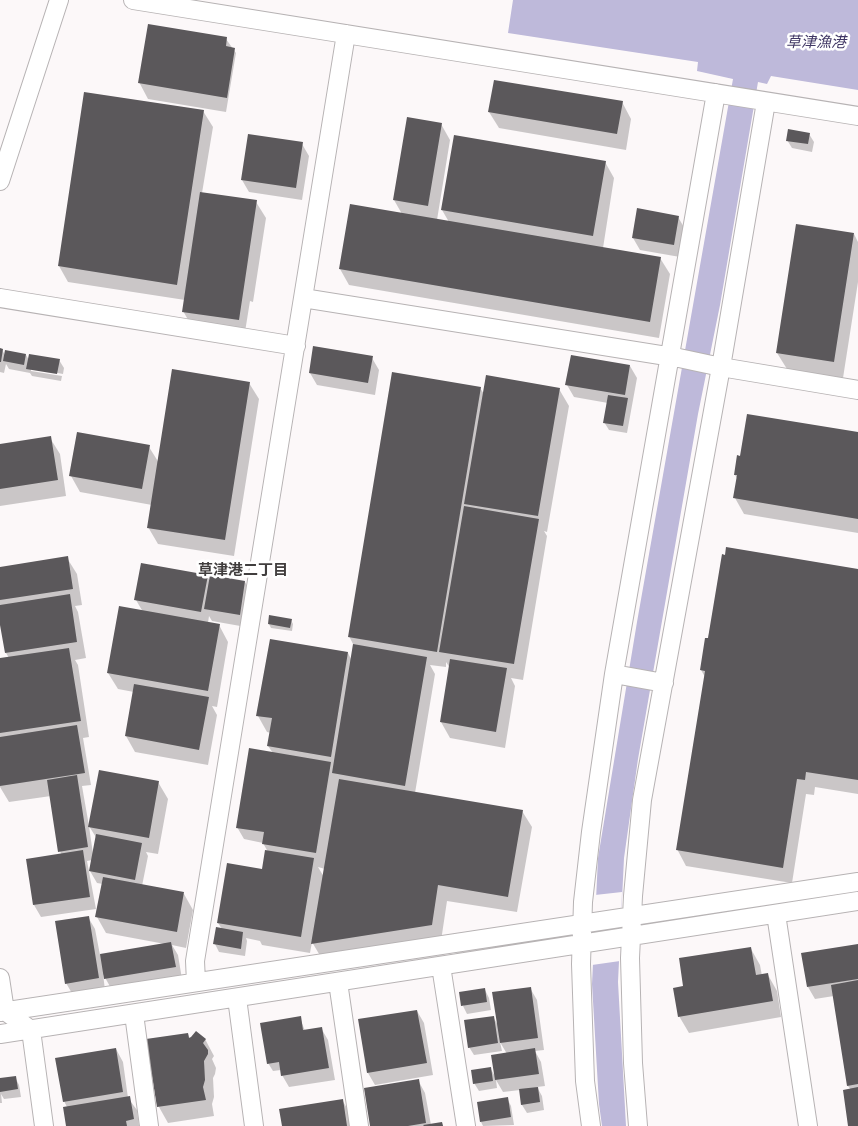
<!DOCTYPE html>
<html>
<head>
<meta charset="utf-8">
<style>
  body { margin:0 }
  canvas { display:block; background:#fcf8f9 }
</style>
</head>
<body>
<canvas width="858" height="1126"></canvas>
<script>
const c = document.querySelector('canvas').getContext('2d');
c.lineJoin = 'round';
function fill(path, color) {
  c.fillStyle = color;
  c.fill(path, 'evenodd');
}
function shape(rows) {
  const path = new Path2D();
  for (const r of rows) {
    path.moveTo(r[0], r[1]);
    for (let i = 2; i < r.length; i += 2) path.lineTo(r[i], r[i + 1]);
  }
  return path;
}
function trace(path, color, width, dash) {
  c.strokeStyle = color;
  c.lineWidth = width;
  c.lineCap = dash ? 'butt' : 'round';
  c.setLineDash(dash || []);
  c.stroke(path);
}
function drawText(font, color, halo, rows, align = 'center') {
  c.font = font + ' Quicksand,"Noto Sans JP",sans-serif';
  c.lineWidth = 5;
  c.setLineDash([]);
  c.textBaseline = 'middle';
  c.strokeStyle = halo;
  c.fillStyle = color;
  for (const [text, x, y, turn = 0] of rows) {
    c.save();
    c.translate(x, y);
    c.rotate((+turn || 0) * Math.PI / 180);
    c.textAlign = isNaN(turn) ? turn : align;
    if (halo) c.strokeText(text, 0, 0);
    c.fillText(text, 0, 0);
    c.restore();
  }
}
fill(shape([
  [513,0,858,0,858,90,771,76,767,84,758,82,720,305,698,414,638,759,624,858,618,982,626,1126,602,1126,599,1104,592,984,598,858,637,622,733,79,697,71,698,62,508,33]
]), '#beb9da');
fill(shape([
  [622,892,620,961,592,965,595,895]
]), '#fcf8f9');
fill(shape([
  [226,39,236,53,226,112,148,99,139,82],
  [622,102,631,119,626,150,499,128,489,112],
  [203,111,213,127,202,193,256,202,266,218,253,302,250,301,245,332,190,323,183,311,185,300,68,282,59,266],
  [441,124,450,140,437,220,449,222,442,210,605,162,614,178,603,248,660,258,670,274,659,338,349,285,340,269,402,214,394,200],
  [809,134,814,142,812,152,792,148,787,140],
  [302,144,309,156,302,200,249,192,242,180],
  [678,217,685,229,680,257,640,250,633,238],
  [854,234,858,242,858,282,843,378,787,369,777,353],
  [0,349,2,350,5,355,26,355,29,360,59,360,64,368,63,374,31,368,31,371,62,376,61,381,32,376,30,373,9,369,6,364,4,373,0,372],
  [372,358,379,370,375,395,317,385,310,373],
  [630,366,637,378,627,433,609,430,604,422,608,403,574,397,567,385],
  [249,383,259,399,234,556,158,544,148,527,152,505,80,492,71,476,149,447,159,463],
  [480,388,484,394,559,389,569,406,547,532,544,531,547,536,523,680,511,678,515,686,505,748,450,738,441,722,450,668,446,662,446,667,430,665,435,674,415,793,522,811,532,827,517,912,447,901,441,941,322,959,312,942,310,953,262,945,260,941,246,938,247,941,245,956,219,952,215,944,222,929,218,923,263,870,268,852,263,843,244,839,237,827,273,753,268,746,271,733,267,732,258,716,348,653,352,661,354,646,349,636],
  [318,867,325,869,324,877],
  [858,434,858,533,744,514,735,498,738,480,735,475,741,457],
  [50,438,60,454,66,496,0,506,0,445],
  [726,556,858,570,858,794,815,787,814,795,806,794,792,883,686,866,677,849,705,677,701,670],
  [67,558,77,574,82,605,75,606,78,612,86,658,75,660,78,665,89,737,83,738,91,785,82,786,89,826,158,782,168,799,158,854,146,852,148,856,142,886,184,894,193,910,186,948,172,945,178,955,182,979,112,990,103,974,105,990,73,995,66,983,88,917,95,929,100,955,165,944,106,933,97,917,103,884,97,883,90,871,93,860,87,861,96,909,41,917,34,905,27,860,61,855,51,796,9,802,0,787,0,659,9,658,6,653,0,618,0,568],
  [89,826,97,839,93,854],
  [207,576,210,581,245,582,252,594,246,627,212,621,209,616,208,623,219,625,228,642,217,707,212,706,217,715,208,765,135,752,126,736,134,692,118,689,108,673,143,612,136,600],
  [270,617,291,620,293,624,292,631,271,628,269,624],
  [858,945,858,1126,850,1126,851,1090,848,1086,834,996,815,999,808,987],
  [751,949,760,965,762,976,768,975,777,991,781,1017,689,1033,679,1016,685,987],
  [530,988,537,1000,544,1050,535,1051,541,1062,545,1086,537,1087,542,1096,544,1110,527,1113,522,1105,520,1090,503,1092,496,1080,497,1088,479,1091,474,1083,490,1068,495,1076,507,1054,500,1042,502,1051,474,1055,469,1047,493,1017,498,1025],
  [485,990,489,998,491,1010,467,1014,463,1006],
  [417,1011,424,1023,433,1075,375,1085,368,1073],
  [300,1018,305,1031,321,1028,328,1040,335,1080,289,1087,282,1075,281,1070,273,1071,268,1063],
  [188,1034,190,1039,205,1039,214,1056,212,1059,216,1068,215,1074,213,1078,214,1097,212,1104,214,1116,168,1123,159,1107],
  [116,1049,123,1062,128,1098,137,1110,139,1126,67,1126,67,1107,64,1101],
  [15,1077,19,1085,21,1097,4,1099,1,1094,2,1103,0,1103,0,1079],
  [418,1080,425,1093,431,1125,442,1123,443,1126,372,1126],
  [507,1098,511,1106,514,1125,483,1126,481,1122],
  [342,1100,352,1116,353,1126,283,1126]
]), '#0003');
fill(shape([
  [148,24,227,37,226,46,235,48,227,98,138,83],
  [494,80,623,101,617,134,488,112],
  [84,92,204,110,177,285,58,266],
  [407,117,442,123,428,206,393,200],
  [788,129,810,133,808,144,786,141],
  [248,134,303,142,296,188,241,180],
  [454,135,606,161,593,236,441,210],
  [200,192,257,200,239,320,182,312],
  [350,204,661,257,650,322,339,269],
  [637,208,679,216,674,245,632,238],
  [796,224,854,233,834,362,776,353],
  [313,346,373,356,368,383,309,373],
  [0,348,3,349,1,362,0,362],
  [5,350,26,354,24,365,3,361],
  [29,354,60,359,57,374,26,369],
  [571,355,630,365,625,395,565,385],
  [172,369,250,382,225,540,147,528],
  [392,372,481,387,437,652,348,637],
  [486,375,560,388,538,516,464,504],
  [608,395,628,398,623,426,603,423],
  [747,414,858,432,858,519,733,498,737,475,734,475,737,455,740,456],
  [77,432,150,445,142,489,69,476],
  [51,436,58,480,0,489,0,444],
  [464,506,539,519,514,664,439,652],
  [726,547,858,569,858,780,806,772,805,780,797,779,783,868,676,850,705,671,700,670,705,638,708,638,722,554,725,555],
  [68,556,73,589,0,600,0,567],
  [141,563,208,575,201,612,134,600],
  [210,575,245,581,240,615,204,609],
  [70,594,77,642,5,653,0,625,0,605],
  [119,606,220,624,208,691,107,673],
  [269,615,292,619,290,628,268,624],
  [270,639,348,652,331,757,267,746,272,718,256,716],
  [353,644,427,657,405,786,332,773],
  [69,648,81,721,0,733,0,658],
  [450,659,507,668,496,732,440,722],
  [134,684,209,697,199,750,125,736],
  [77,725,85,773,0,786,0,737],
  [249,748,331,762,316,853,262,844,264,832,236,828],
  [99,770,159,781,149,838,88,827],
  [77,775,88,847,58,852,47,780],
  [339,779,523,810,508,897,438,885,432,925,311,944],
  [96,834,142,843,135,880,89,871],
  [83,850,90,897,33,905,26,859],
  [265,850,314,858,301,937,217,923,227,863,262,869],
  [103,877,184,892,177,932,95,917],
  [89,916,99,978,65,984,55,921],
  [216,927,243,932,241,949,213,944],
  [171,942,176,967,104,979,100,954],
  [858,944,858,979,807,987,801,953],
  [751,947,756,975,768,973,773,1001,678,1017,673,988,683,986,679,958],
  [858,980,858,1084,847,1086,831,985],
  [531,987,538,1038,500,1043,492,992],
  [485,988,487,1002,461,1006,459,992],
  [417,1010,427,1063,367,1073,358,1019],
  [301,1016,303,1030,322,1027,329,1068,281,1076,279,1062,267,1064,260,1023],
  [494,1016,498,1043,468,1048,464,1020],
  [196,1031,206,1039,203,1043,208,1050,208,1054,204,1061,205,1080,203,1087,206,1100,157,1107,146,1039,188,1033,189,1038,191,1037],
  [116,1048,123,1092,63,1102,55,1058],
  [535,1048,539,1074,495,1080,491,1055],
  [491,1067,493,1081,473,1084,471,1070],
  [16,1076,18,1089,0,1092,0,1078],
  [419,1079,426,1123,408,1126,370,1126,364,1088],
  [538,1087,540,1102,521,1105,519,1089],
  [858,1087,858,1126,848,1126,843,1090],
  [130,1096,134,1119,126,1121,127,1126,66,1126,63,1107],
  [508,1097,511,1117,480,1122,477,1102],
  [343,1099,347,1126,282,1126,279,1109],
  [442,1122,443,1126,424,1126,423,1125]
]), '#5b585b');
const minor = shape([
  [133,0,858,116],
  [0,181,59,0],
  [0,298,296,346],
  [303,298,679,358,721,367,858,390],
  [614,674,664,683],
  [776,914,808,1126],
  [441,966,466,1126],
  [0,978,5,1011,31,1030,44,1126],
  [196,982,195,961,346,34],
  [338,982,359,1126],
  [237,998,254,1126],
  [0,1012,858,882],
  [134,1014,149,1126],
  [0,1034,858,901],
  [591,1126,585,1081,581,964,583,902,591,832,614,674,716,93],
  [638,1126,633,1063,630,958,633,896,642,800,721,367,766,102]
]);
trace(minor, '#b7b3b4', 20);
trace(minor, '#fff', 18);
drawText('italic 15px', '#403764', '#fff', [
  ["草津漁港",816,42]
]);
drawText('bold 15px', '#413e3e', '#fff', [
  ["草津港二丁目",243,570]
]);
</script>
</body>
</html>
